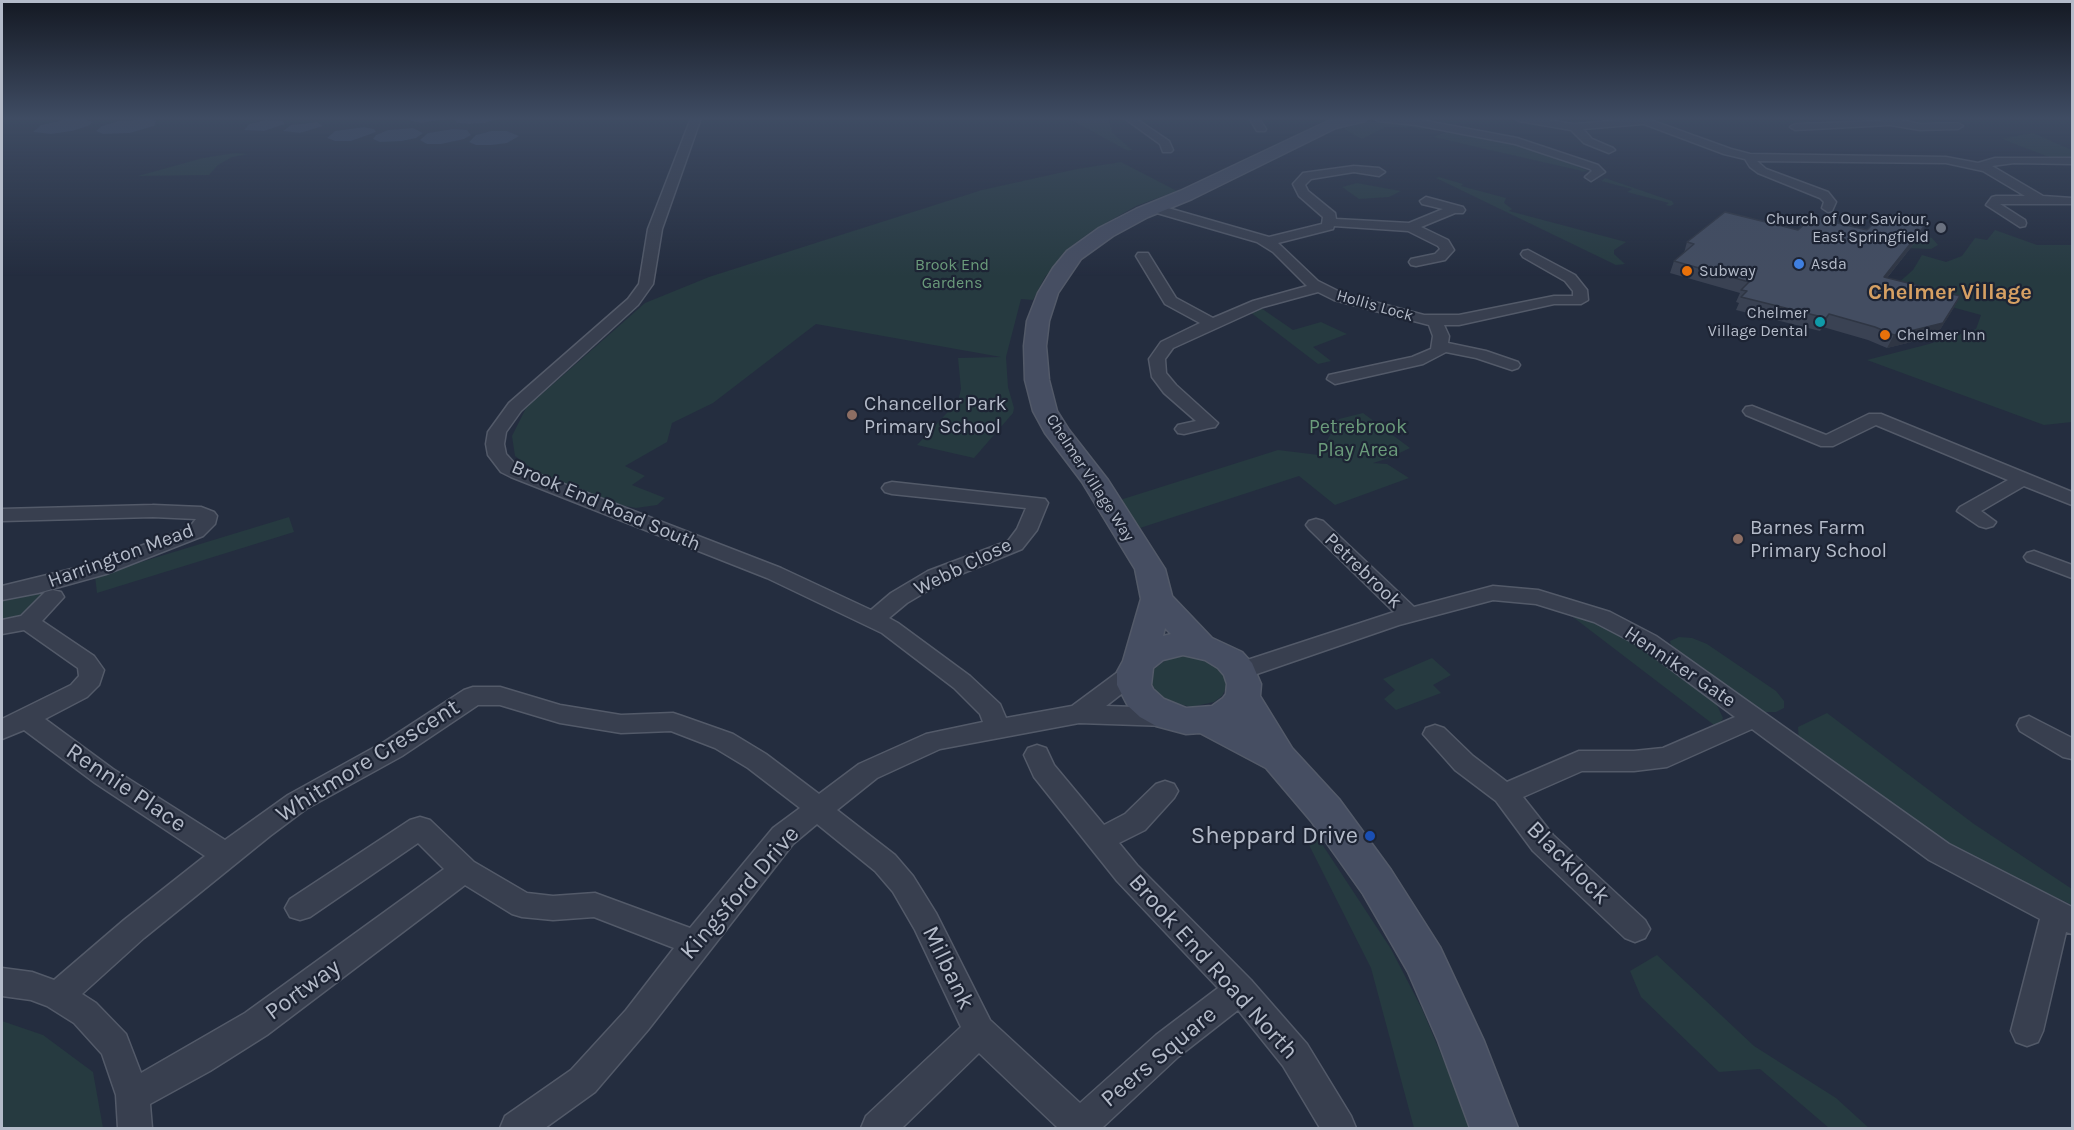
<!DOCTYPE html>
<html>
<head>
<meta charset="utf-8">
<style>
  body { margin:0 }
  #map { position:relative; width:2074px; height:1130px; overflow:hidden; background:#242d3f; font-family:Karla,sans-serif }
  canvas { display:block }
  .frame { position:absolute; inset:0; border:3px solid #b4bbc9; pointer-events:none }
</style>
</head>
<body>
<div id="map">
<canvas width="2074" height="1130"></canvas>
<div class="frame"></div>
</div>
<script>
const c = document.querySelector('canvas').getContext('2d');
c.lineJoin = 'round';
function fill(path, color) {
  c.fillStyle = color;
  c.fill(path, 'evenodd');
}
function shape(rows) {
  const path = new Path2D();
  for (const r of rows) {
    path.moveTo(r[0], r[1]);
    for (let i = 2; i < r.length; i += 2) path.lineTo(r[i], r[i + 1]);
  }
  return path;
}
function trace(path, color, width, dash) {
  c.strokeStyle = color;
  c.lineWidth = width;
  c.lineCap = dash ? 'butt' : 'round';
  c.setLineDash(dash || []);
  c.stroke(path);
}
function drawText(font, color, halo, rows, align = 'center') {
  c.font = font + ' Karla,sans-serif';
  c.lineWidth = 4.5;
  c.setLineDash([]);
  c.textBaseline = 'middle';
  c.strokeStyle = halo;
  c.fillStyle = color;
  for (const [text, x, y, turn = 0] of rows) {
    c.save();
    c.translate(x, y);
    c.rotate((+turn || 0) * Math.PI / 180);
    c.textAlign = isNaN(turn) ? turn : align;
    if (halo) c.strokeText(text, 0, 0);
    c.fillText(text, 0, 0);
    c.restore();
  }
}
fill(shape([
  [1067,118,1108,118,1113,133,1132,150,1128,151],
  [1370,121,1425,127,1429,129,1419,130,1417,128,1386,127,1362,139,1343,129,1357,122],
  [1448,131,1492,138,1538,150,1588,171,1580,172,1582,171,1433,137],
  [2033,133,2072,150,2072,159,2054,159,2002,139],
  [235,153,248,154,232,157,218,165,209,175,138,176,203,158],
  [1121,162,1177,191,1136,206,1092,231,1069,248,1045,277,1033,300,1021,299,1006,357,1008,387,1014,408,1013,413,974,458,917,445,958,401,961,389,958,358,1001,357,816,324,713,403,672,423,667,442,625,466,645,476,632,485,665,498,657,505,636,508,621,505,539,474,515,456,512,436,526,408,645,303,709,277,982,190,1077,169],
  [1439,177,1463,184,1461,186,1506,198,1504,203,1512,209,1509,211,1626,242,1614,250,1614,254,1625,264,1616,265,1436,178],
  [1605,178,1672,201,1674,204,1670,206,1666,205,1669,203,1627,192,1632,189,1601,181],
  [1357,183,1401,191,1389,197,1359,199,1342,187],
  [1837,212,1918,233,1932,238,1938,245,1931,249,1907,248,1877,223],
  [1995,230,2037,245,2072,245,2072,422,2044,425,1867,360,1929,344,1976,329,1981,315,1948,306,1896,285,1913,270,1922,255,1946,262,1962,256,1975,238,1987,240],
  [1261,308,1293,330,1321,322,1347,334,1313,347,1331,361,1318,364,1250,312],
  [1363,413,1410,448,1389,458,1373,463,1387,464,1409,478,1335,505,1299,476,1140,528,1120,500,1278,450,1319,455,1339,419],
  [289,517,294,532,97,593,95,576],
  [53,586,20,615,2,620,2,596],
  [1565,611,1617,631,1687,679,1715,701,1723,718,1718,728],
  [1679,637,1692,638,1707,644,1776,691,1784,701,1784,708,1776,712,1763,712,1746,704,1672,650,1670,641],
  [1181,655,1205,659,1222,671,1226,680,1226,688,1222,696,1214,702,1191,707,1167,701,1158,694,1152,685,1151,677,1154,669,1170,657],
  [1432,658,1451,675,1433,685,1441,693,1396,710,1384,699,1395,690,1383,679],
  [1827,713,1974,824,2072,889,2072,905,1945,845,1799,743,1798,727],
  [1318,838,1391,949,1422,1009,1460,1099,1470,1128,1414,1128,1371,968,1307,841],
  [1657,955,1754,1046,1836,1098,1869,1128,1829,1128,1760,1069,1719,1072,1641,997,1630,971],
  [2,1021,43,1035,93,1072,103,1128,2,1128]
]), '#263a40');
fill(shape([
  [411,118,500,118,485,123,469,124,457,123,454,118,421,123,411,121],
  [67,119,84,119,93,122,88,126,72,131,51,134,33,132,41,125],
  [152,119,156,121,154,126,130,133,103,134,96,131,102,126,118,121],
  [266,120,283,121,285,124,264,131,244,130,249,124],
  [317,122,323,126,300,133,283,131,291,125],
  [364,127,374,129,376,132,351,141,335,141,327,138,335,131],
  [413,128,423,133,416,138,402,141,380,142,373,139,376,135,388,130],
  [453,129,467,130,471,135,464,139,441,144,427,144,420,140,428,133],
  [491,131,507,131,519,136,507,143,491,145,476,145,469,142,476,135]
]), '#394968');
const street = shape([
  [691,118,701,118,662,229,653,284,638,305,521,411,506,432,504,444,506,454,515,464,525,469,781,568,871,610,891,593,928,571,1008,541,1017,529,1026,508,892,494,885,492,882,488,885,484,892,482,1045,499,1048,503,1037,530,1022,549,944,581,907,603,889,618,898,623,970,676,1000,704,1006,718,1072,706,1126,666,1134,664,1142,666,1146,672,1142,678,1106,706,1167,708,1176,711,1179,717,1176,723,1167,726,1079,723,940,749,877,778,837,810,895,855,913,876,936,913,990,1020,1080,1103,1156,1035,1218,988,1117,881,1034,777,1024,755,1028,748,1037,745,1046,748,1054,765,1104,825,1125,814,1156,784,1165,781,1174,784,1178,791,1174,798,1145,830,1119,843,1137,865,1251,980,1307,1044,1351,1116,1356,1128,1320,1128,1283,1066,1238,1010,1178,1057,1102,1128,1058,1128,979,1053,902,1128,861,1128,866,1116,961,1027,915,930,893,892,875,871,817,824,793,844,648,1030,595,1092,545,1128,500,1128,505,1116,571,1070,626,1010,674,948,594,917,553,920,522,917,512,914,465,885,267,1035,210,1071,150,1104,152,1128,118,1128,116,1095,102,1054,74,1023,47,1006,31,1000,2,996,2,968,32,972,54,980,124,920,205,856,95,783,24,730,2,739,2,719,71,685,79,676,78,668,24,630,2,634,2,620,21,616,45,592,53,590,61,592,64,597,42,621,94,656,104,670,99,685,87,697,45,719,113,769,225,840,288,795,384,742,464,690,473,687,500,687,560,705,621,715,673,713,682,716,733,734,766,754,819,794,859,764,926,734,983,722,980,714,954,688,882,633,767,578,511,477,501,472,488,455,486,444,488,432,509,403,628,299,639,284,648,229,691,118],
  [478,705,500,705,560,723,621,733,671,731,715,748,748,768,800,808,773,828,690,928,595,893,553,896,527,893,474,862,430,820,420,817,410,820,290,899,285,908,290,917,300,920,310,917,418,843,444,869,245,1013,141,1073,126,1034,96,1003,82,994,144,938,270,836,306,809,402,756,478,705],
  [1124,118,1135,118,1169,141,1173,150,1171,152,1163,152,1160,144,1124,118],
  [1249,118,1259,118,1266,129,1265,131,1257,131,1249,118],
  [1373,118,1416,119,1517,138,1598,165,1605,172,1591,181,1585,177,1592,171,1590,169,1515,144,1416,125,1378,121,1373,118],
  [1514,118,1535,118,1574,124,1645,118,1731,149,1750,154,1946,157,1978,163,1995,158,2072,158,2072,164,2014,163,1992,166,2043,196,2072,198,2072,204,2000,204,2025,220,2026,223,2025,226,2020,227,1986,205,1992,197,1996,196,2025,196,1983,171,1946,163,1757,161,1766,169,1828,192,1836,202,1832,211,1828,212,1822,208,1824,202,1820,198,1758,173,1750,167,1745,159,1724,154,1644,124,1583,129,1592,139,1613,148,1615,150,1609,153,1584,143,1571,130,1519,121,1514,118],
  [1880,118,1891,118,1920,124,1958,123,1963,126,1958,129,1920,130,1890,125,1795,130,1790,127,1795,124,1882,121,1880,118],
  [1354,166,1379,168,1385,172,1379,176,1354,172,1311,179,1305,185,1308,191,1335,213,1336,219,1409,223,1443,209,1422,204,1420,201,1426,197,1463,207,1465,210,1463,213,1455,213,1421,227,1448,240,1454,250,1445,260,1416,266,1411,265,1409,262,1411,259,1435,254,1440,249,1438,246,1408,231,1334,226,1333,229,1278,243,1318,281,1344,294,1424,315,1459,315,1554,296,1573,296,1573,291,1565,281,1523,257,1521,254,1523,251,1528,250,1575,275,1587,290,1588,300,1581,304,1554,304,1459,325,1444,325,1449,336,1448,343,1486,351,1518,362,1520,365,1518,368,1512,370,1476,358,1446,352,1423,364,1335,384,1327,379,1329,375,1412,357,1431,349,1433,336,1429,325,1334,300,1318,292,1263,307,1173,348,1165,359,1166,373,1176,385,1218,423,1215,427,1209,428,1184,434,1178,433,1175,429,1178,425,1196,421,1164,393,1152,377,1149,359,1161,342,1200,323,1165,304,1136,256,1138,253,1148,253,1176,298,1213,318,1253,301,1307,286,1273,252,1257,242,1150,211,1148,208,1154,204,1269,237,1322,224,1323,217,1299,196,1293,184,1303,173,1354,166],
  [1752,406,1826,435,1869,414,1881,414,2072,492,2072,505,2024,486,1981,511,1996,522,1993,526,1986,528,1979,526,1957,511,1960,507,2008,480,1876,425,1833,446,1821,446,1746,415,1743,411,1746,407,1752,406],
  [153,505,201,507,214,512,217,516,215,524,203,536,106,574,38,593,2,600,2,586,92,564,189,528,196,519,153,517,2,521,2,509,153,505],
  [1316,519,1323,521,1414,607,1493,586,1538,590,1610,612,1656,636,1949,844,2072,907,2072,934,2066,932,2043,1031,2038,1042,2027,1046,2016,1042,2011,1031,2040,919,1929,860,1752,729,1667,767,1634,771,1582,771,1523,797,1553,835,1645,920,1650,929,1645,938,1635,942,1625,938,1533,851,1496,801,1455,770,1423,734,1426,728,1435,725,1444,728,1473,756,1507,782,1579,751,1634,751,1663,748,1735,717,1640,646,1594,622,1536,604,1493,600,1399,625,1248,677,1240,679,1232,677,1228,671,1232,665,1394,612,1309,529,1306,525,1309,521,1316,519],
  [2034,551,2072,565,2072,578,2027,561,2024,557,2027,553,2034,551],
  [2029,716,2072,738,2072,759,2063,757,2020,731,2017,725,2020,719,2029,716]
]);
const secondary = shape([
  [1343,118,1367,118,1365,121,1336,128,1192,199,1148,217,1113,236,1081,259,1058,293,1049,321,1046,346,1049,380,1057,411,1069,430,1108,480,1165,569,1172,596,1212,638,1242,652,1252,663,1261,684,1260,696,1292,748,1339,799,1391,870,1440,947,1484,1041,1518,1128,1470,1128,1438,1041,1408,972,1363,894,1311,821,1266,768,1200,733,1186,734,1156,726,1140,717,1128,706,1117,685,1117,672,1123,661,1141,599,1135,569,1082,482,1045,433,1033,411,1025,380,1024,346,1027,321,1038,293,1053,268,1067,251,1099,228,1136,209,1180,191,1326,122,1343,118],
  [1165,628,1171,634,1163,636,1165,628],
  [1183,655,1205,660,1218,668,1224,675,1227,684,1226,694,1223,698,1212,706,1186,708,1164,699,1153,689,1151,685,1153,668,1163,660,1183,655]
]);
trace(street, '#535a69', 3);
trace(secondary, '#535a69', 3);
fill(street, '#383f4f');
fill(secondary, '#464e62');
fill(shape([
  [1798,230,1867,230,1920,236,1887,278,1960,296,1953,309,1936,336,1887,348,1868,340,1823,327,1820,331,1736,310,1739,303,1736,302,1740,293,1670,273,1674,261,1684,253,1687,242]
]), '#3a4253');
fill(shape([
  [1926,224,1920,236,1878,289,1884,277],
  [1960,296,1953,309,1936,336,1887,348,1894,335],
  [1829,314,1823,327,1820,331,1826,318]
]), '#2f3644');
const building = shape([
  [1725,212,1798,230,1812,217,1867,230,1883,214,1926,224,1884,277,1960,296,1943,323,1894,335,1875,327,1829,314,1826,318,1741,297,1747,291,1741,290,1749,282,1674,261,1694,244,1687,242,1725,212]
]);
fill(building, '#434d61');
trace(building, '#2f3644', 1.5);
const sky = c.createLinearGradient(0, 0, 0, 276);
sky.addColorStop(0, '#141923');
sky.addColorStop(0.43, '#3f4c63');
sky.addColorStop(1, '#3f4c6300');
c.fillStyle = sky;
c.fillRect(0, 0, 2074, 276);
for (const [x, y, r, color] of [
  [1941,228,6,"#6b7280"],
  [1799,264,6,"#3f7fe0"],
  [1687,271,6,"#e8710a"],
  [1820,322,6,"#0f9aa8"],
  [1885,335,6,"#e8710a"],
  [852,415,6,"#8d6e63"],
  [1738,539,6,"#8d6e63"],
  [1370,836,6,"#1a4fb4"]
]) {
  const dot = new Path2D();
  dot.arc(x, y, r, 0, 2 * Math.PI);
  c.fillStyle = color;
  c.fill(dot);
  trace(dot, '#1d2434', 2);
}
drawText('16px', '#b4bbc9', '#1d2434', [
  ["Church of Our Saviour,",1929,219,"right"],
  ["East Springfield",1929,237,"right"],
  ["Asda",1811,264],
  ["Subway",1699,271],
  ["Chelmer",1808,313,"right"],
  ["Village Dental",1808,331,"right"],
  ["Chelmer Inn",1897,335]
], 'left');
drawText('16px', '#6b9b7b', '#1d2434', [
  ["Brook End",952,265],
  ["Gardens",952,283]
]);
drawText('16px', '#b4bbc9', '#1d2434', [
  ["Hollis Lock",1375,306,16],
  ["Chelmer Village Way",1090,478,57]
]);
drawText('20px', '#b4bbc9', '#1d2434', [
  ["Chancellor Park",864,404],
  ["Primary School",864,427],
  ["Barnes Farm",1750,528],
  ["Primary School",1750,551]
], 'left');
drawText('20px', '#6b9b7b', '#1d2434', [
  ["Petrebrook",1358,427],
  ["Play Area",1358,450]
]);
drawText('20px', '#b4bbc9', '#1d2434', [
  ["Brook End Road South",606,506,23],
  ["Harrington Mead",121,556,-20],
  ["Webb Close",963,567,-26],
  ["Petrebrook",1363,571,44],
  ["Henniker Gate",1680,667,34]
]);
drawText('bold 22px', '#d6a063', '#1d2434', [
  ["Chelmer Village",1950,293]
]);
drawText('24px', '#b4bbc9', '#1d2434', [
  ["Whitmore Crescent",368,761,-32],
  ["Rennie Place",126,788,34],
  ["Blacklock",1568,863,45],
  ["Kingsford Drive",740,893,-49],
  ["Brook End Road North",1213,967,48],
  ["Milbank",948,968,64],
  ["Portway",303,990,-36],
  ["Peers Square",1159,1057,-40]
]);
drawText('24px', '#b4bbc9', '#1d2434', [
  ["Sheppard Drive",1358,836]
], 'right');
</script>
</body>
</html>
